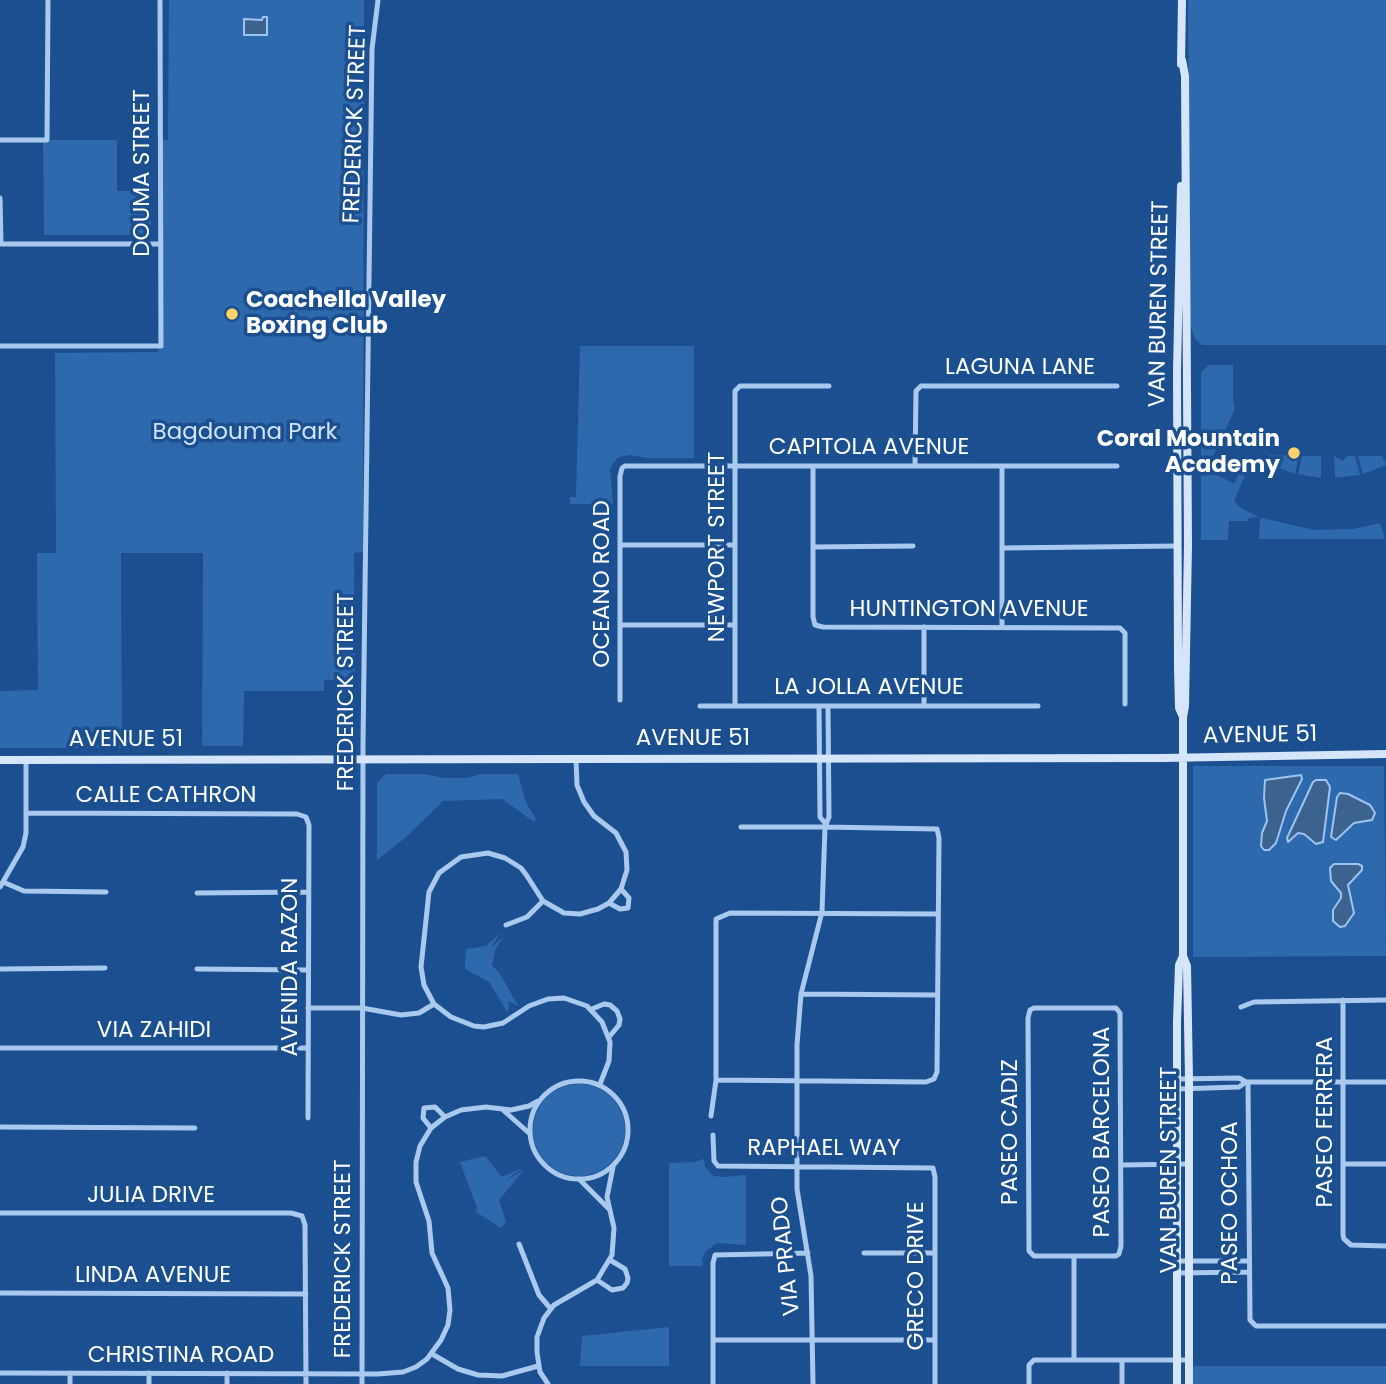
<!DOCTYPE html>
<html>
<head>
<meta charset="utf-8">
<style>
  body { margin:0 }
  canvas { display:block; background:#1b4f8f }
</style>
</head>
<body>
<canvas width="1386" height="1384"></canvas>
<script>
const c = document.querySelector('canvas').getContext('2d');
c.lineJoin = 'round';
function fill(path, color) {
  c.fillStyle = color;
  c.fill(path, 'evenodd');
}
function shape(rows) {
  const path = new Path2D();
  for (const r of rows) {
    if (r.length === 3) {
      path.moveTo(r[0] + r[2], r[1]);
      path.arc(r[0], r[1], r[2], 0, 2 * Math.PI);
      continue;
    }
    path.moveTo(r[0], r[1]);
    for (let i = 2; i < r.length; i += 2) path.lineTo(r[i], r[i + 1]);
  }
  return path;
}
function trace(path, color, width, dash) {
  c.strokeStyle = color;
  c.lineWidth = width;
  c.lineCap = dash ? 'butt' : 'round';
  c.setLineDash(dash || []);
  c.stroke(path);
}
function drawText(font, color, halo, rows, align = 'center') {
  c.font = font + ' Poppins,sans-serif';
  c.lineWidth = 7;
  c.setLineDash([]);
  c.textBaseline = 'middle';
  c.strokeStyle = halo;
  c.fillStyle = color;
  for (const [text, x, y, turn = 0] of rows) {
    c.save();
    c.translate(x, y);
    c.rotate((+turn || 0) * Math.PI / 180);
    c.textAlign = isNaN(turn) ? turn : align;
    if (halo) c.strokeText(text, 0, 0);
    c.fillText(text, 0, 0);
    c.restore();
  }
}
fill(shape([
  [169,0,364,0,363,552,354,553,355,680,324,680,324,691,244,691,243,746,202,746,203,553,121,553,122,748,0,748,0,691,38,690,37,553,56,553,55,353,158,352,159,140,168,140],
  [1188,0,1386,0,1386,345,1202,345,1195,339,1190,324],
  [43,140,117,140,117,191,151,191,151,229,146,235,44,235],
  [580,346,694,346,694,458,648,458,630,455,619,457,613,463,610,470,613,504,570,504,570,497,576,497],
  [1209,365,1233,365,1233,399,1235,409,1207,469,1234,484,1246,460,1251,462,1234,501,1241,508,1259,517,1248,518,1248,521,1229,521,1228,540,1201,540,1201,372],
  [1268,455,1299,456,1295,474,1274,466,1270,463],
  [1302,456,1321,456,1321,478,1298,474],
  [1334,456,1343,461,1347,456,1355,456,1360,475,1335,478],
  [1358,456,1382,456,1386,465,1363,474],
  [1262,518,1314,530,1353,529,1380,523,1385,539,1259,539,1260,519],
  [1193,766,1384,766,1386,956,1193,957],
  [386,774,425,774,443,778,467,778,481,774,518,774,526,803,536,819,534,822,502,799,443,801,406,837,377,860,377,782],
  [500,933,491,948,504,936,495,950,492,965,500,974,518,1006,509,1001,508,1013,489,982,465,969,466,949,486,946],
  [579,1130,46],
  [485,1156,502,1177,522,1168,505,1181,524,1170,499,1200,506,1222,501,1228,476,1212,477,1208,460,1162],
  [704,1159,705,1167,714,1176,724,1177,746,1175,746,1245,717,1243,706,1251,702,1259,703,1266,669,1266,669,1163,694,1162],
  [669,1327,669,1366,580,1366,582,1336],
  [1193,1366,1386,1366,1386,1384,1193,1384]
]), '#2e69ad');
const water = shape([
  [263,17,267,17,267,35,244,35,244,19,262,20,263,17],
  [1301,775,1302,779,1286,811,1276,843,1269,850,1264,850,1261,846,1262,833,1267,821,1264,798,1265,780,1301,775],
  [1316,780,1326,780,1330,787,1323,842,1316,844,1304,834,1298,833,1288,842,1287,838,1313,782,1316,780],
  [1340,793,1348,794,1370,805,1375,813,1372,820,1354,823,1336,840,1331,837,1337,797,1340,793],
  [1334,864,1358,864,1362,866,1362,870,1348,885,1354,913,1345,926,1340,927,1333,921,1333,910,1341,898,1341,893,1331,881,1330,868,1334,864]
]);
fill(water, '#3c6290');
trace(water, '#9cc4f0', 2);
trace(shape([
  [0,140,47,140,48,0],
  [0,198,1,244],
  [0,244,161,244],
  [0,346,161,346,160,0],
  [813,466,813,617,815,625,823,627,1120,628,1125,633,1125,704],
  [915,466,916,391,921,386,1117,386],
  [1002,466,1002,627],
  [620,545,735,545],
  [813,547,913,546],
  [1002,548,1178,546],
  [620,625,735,625],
  [924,627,924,706],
  [620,700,620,476,622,468,625,466,1117,466],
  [700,706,1038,706],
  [735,706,735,391,740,386,829,386],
  [819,706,820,817,825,823],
  [576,760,577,785,584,802,594,816,616,833,626,852,627,870,621,889,609,903,598,909,580,914,564,913,543,901,527,876,521,868,505,858,488,853,461,857,439,873,429,892,421,967,424,985,434,1004,451,1017,474,1026,484,1027,503,1023,529,1006,548,999,564,998,587,1006,602,1022,610,1042,609,1061,600,1084],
  [26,813,297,814,306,817,309,825,308,1118],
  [741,827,825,827,822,912,801,994,797,1045,797,1189,811,1276,813,1384],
  [3,882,24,891,106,892],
  [0,887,23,847,26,833,26,760],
  [197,893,308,892],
  [609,903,620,909,628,908,629,898,621,889],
  [506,925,527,917,543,901],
  [0,969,105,968],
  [197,969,308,970],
  [801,994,937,995],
  [1343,1000,1343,1235,1344,1239,1351,1245,1386,1246],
  [1241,1007,1254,1002,1386,1000],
  [308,1008,362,1008,401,1015,419,1013,434,1004],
  [1034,1008,1116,1008,1120,1013,1121,1246,1119,1254,1116,1256,1034,1256,1029,1251,1028,1018,1030,1010,1034,1008],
  [592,1009,604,1004,610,1005,617,1011,620,1019,619,1025,609,1037],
  [0,1048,308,1048],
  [1177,1079,1239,1078,1246,1082,1386,1082],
  [716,1080,926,1082,934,1079,937,1072,939,838,937,829,825,827,829,817,828,706],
  [579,1130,49],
  [1248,1082,1250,1320,1256,1326,1386,1326],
  [1177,1089,1239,1087,1246,1082],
  [503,1110,529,1133],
  [711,1116,716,1080,716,919,730,913,938,914],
  [0,1127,195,1128],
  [431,1128,423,1118,424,1108,435,1107,445,1117],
  [713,1135,714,1161,718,1166,933,1168,935,1177,935,1384],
  [1344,1164,1386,1164],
  [1121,1165,1190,1164],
  [579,1179,609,1209],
  [0,1213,291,1213,302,1216,305,1225,306,1384],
  [519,1244,539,1295,551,1309],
  [864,1253,935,1253],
  [1074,1256,1074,1360],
  [1178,1261,1248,1261],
  [1178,1273,1248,1272],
  [597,1280,612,1290,623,1288,627,1283,628,1278,625,1269,610,1260],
  [0,1293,306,1294],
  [713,1340,935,1340],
  [432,1354,458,1369,478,1375,502,1376,538,1366],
  [1122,1360,1122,1384],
  [0,1373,378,1374,403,1372,416,1367,427,1359,441,1340,448,1325,450,1310,448,1288,432,1253,429,1221,416,1182,416,1162,420,1146,431,1128,445,1117,461,1110,486,1107,511,1110,529,1106,538,1101],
  [70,1373,70,1384],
  [149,1373,149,1384],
  [227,1384,227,1373],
  [362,1384,363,743,372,49,378,0],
  [548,1384,540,1372,537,1352,537,1337,544,1318,554,1305,597,1280,612,1255,614,1228,607,1197,613,1167],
  [713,1384,713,1263,715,1255,808,1253],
  [1029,1384,1029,1365,1034,1360,1190,1360]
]), '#a9c9ee', 5);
trace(shape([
  [1181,64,1182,0],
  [1181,186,1177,370,1178,667,1179,708,1183,717],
  [0,760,1164,758,1386,754],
  [1183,956,1187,966,1189,1079,1189,1384],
  [1177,1384,1177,1022,1179,965,1183,956,1183,717,1185,706,1188,545,1185,76,1182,60]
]), '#d6e6fa', 8);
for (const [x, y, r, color] of [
  [232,314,7,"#ffd166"],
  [1294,453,7,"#ffd166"]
]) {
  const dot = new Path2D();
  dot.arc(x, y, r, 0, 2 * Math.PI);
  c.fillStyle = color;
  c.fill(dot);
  trace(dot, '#1b4f8f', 2.5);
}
drawText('23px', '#fff', '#1b4f8f', [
  ["FREDERICK STREET",356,124,-88],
  ["DOUMA STREET",143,173,-90],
  ["VAN BUREN STREET",1160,304,-89],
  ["LAGUNA LANE",1020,368],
  ["CAPITOLA AVENUE",869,448],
  ["NEWPORT STREET",718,547,-90],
  ["OCEANO ROAD",603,584,-90],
  ["HUNTINGTON AVENUE",969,610],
  ["LA JOLLA AVENUE",869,688],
  ["FREDERICK STREET",347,692,-90],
  ["AVENUE 51",1260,736,-1],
  ["AVENUE 51",693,739],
  ["AVENUE 51",126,740],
  ["CALLE CATHRON",166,796],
  ["AVENIDA RAZON",291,967,-90],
  ["VIA ZAHIDI",154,1031],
  ["PASEO FERRERA",1326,1122,-90],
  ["PASEO CADIZ",1011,1132,-90],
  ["PASEO BARCELONA",1103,1132,-90],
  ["RAPHAEL WAY",824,1149],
  ["VAN BUREN STREET",1170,1170,-90],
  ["JULIA DRIVE",151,1196],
  ["PASEO OCHOA",1231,1203,-90],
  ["VIA PRADO",787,1256,-96],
  ["FREDERICK STREET",344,1259,-90],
  ["LINDA AVENUE",153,1276],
  ["GRECO DRIVE",917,1276,-90],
  ["CHRISTINA ROAD",181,1356]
]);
drawText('bold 23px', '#fff', '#1b4f8f', [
  ["Coachella Valley",246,301],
  ["Boxing Club",246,327],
  ["Coral Mountain",1280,440,"right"],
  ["Academy",1280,466,"right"]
], 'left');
drawText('23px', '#cfe3fa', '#1b4f8f', [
  ["Bagdouma Park",245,433]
]);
</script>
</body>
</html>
